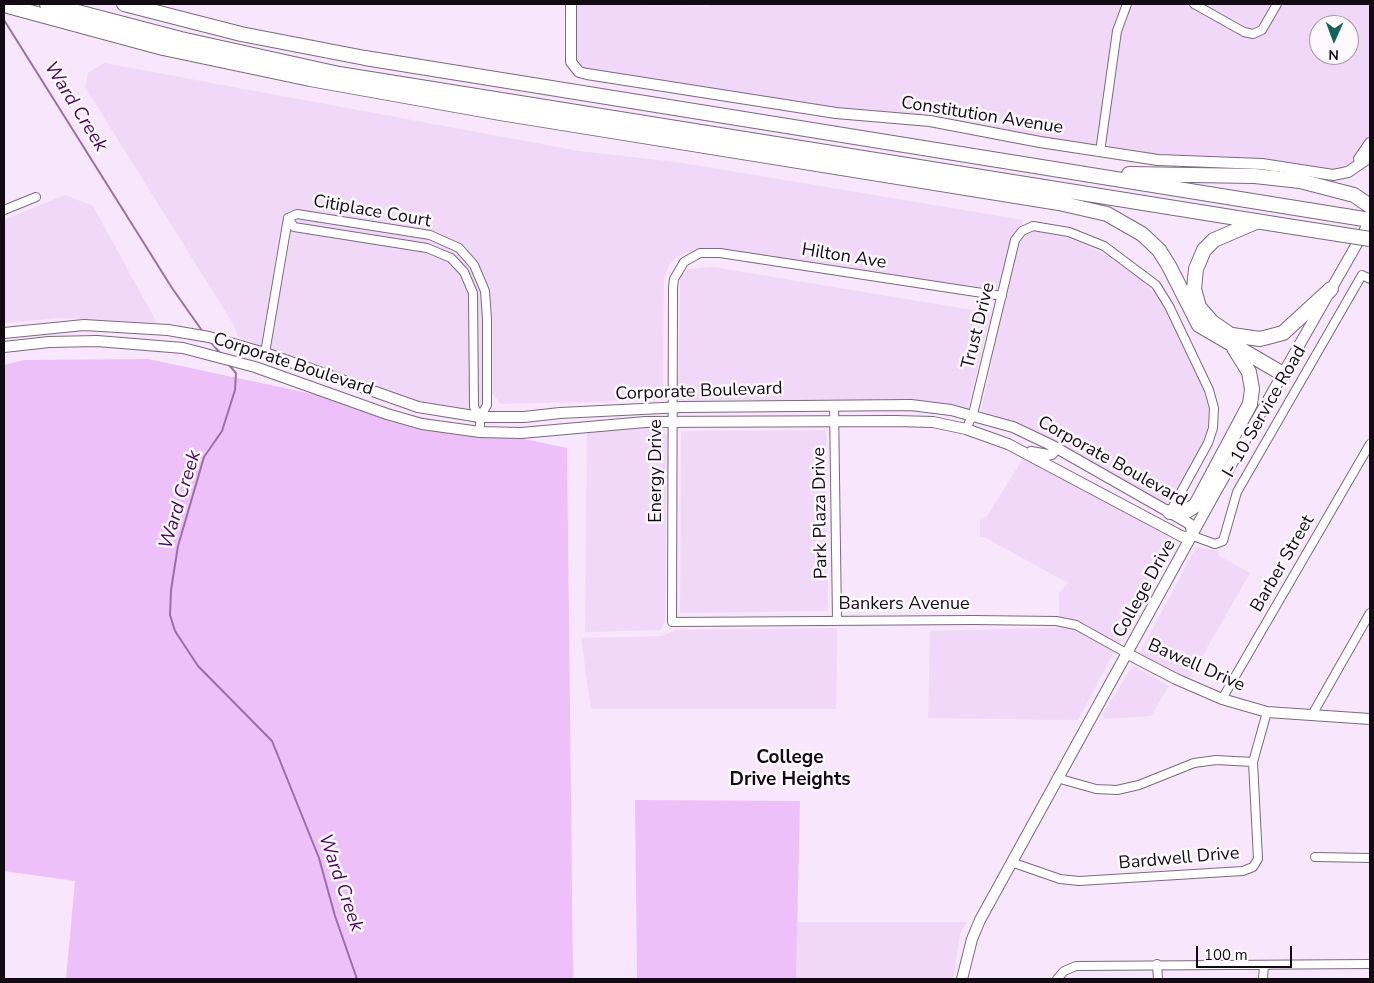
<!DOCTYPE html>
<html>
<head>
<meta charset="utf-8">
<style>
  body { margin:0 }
  #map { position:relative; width:1374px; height:983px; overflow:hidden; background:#f7e6fc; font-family:"Nunito Sans",sans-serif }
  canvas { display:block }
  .frame { position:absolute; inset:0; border:5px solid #120b14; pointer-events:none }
  .north { position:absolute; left:1309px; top:15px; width:50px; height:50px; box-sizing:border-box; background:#fdf9fe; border:1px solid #9f9aa0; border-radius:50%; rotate:182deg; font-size:14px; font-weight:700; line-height:20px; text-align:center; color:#120b14 }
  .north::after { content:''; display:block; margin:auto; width:18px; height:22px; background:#15625c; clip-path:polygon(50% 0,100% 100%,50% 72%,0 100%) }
  .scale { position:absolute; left:1196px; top:946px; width:96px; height:22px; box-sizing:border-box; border:2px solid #120b14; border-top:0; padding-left:6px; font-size:15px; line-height:18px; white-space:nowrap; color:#120b14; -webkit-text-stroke:4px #fdf9fe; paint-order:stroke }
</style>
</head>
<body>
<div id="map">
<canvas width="1374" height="983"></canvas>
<div class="frame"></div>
<div class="north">N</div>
<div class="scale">100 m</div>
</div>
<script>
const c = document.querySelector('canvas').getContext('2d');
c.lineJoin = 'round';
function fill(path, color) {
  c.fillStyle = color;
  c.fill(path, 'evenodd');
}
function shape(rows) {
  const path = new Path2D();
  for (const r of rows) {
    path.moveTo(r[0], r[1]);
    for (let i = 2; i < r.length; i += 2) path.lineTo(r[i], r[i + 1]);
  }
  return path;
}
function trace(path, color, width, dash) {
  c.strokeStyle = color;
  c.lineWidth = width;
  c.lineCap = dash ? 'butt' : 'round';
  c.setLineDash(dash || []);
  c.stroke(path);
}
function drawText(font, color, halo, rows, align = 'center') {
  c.font = font + ' "Nunito Sans",sans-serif';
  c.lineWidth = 5;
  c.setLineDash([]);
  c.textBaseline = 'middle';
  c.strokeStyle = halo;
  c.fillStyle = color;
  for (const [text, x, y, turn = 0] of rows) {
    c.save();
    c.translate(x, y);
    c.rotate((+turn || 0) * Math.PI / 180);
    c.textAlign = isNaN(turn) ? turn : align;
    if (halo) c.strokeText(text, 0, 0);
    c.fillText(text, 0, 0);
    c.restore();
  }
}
fill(shape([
  [571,4,709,6,709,4,1127,4,1123,10,1100,152,911,119,579,72,571,62],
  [1131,4,1184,4,1233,31,1252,38,1265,33,1282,4,1370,4,1370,140,1351,163,1342,168,1331,170,1171,158,1109,148,1105,139,1122,30],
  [1319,25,1349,25,1349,55,1319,55],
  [1203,4,1272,4,1260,24,1252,29],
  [104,63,579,151,684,163,1023,220,1022,231,1015,240,1002,296,720,253,692,256,687,251,674,259,668,267,664,279,663,400,501,404,487,387,487,413,423,403,239,338,232,322,85,87,88,73],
  [65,195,93,206,157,323,61,318,4,323,4,220],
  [1038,230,1064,234,1110,257,1139,278,1163,302,1205,390,1211,420,1206,440,1172,502,1162,504,981,411,1017,244,1030,231],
  [712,267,991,313,968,408,737,400,681,401,678,390,680,280,687,269],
  [650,426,661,427,667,436,665,622,660,630,585,632,587,430],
  [826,430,828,611,680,613,681,431],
  [1024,457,1169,537,1171,547,1120,642,1115,643,1079,623,1059,618,1059,593,1068,583,984,537,980,537,980,519,987,516],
  [1196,547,1218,550,1219,556,1250,573,1189,679,1139,655],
  [1071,627,1114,652,1078,720,928,718,930,631],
  [837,628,836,709,591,709,581,638,662,636,675,630],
  [1133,666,1169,686,1151,716,1105,719,1102,714],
  [797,922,967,922,960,934,953,979,796,979]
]), '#f2d8f8');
fill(shape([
  [148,359,567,448,573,979,66,979,75,881,4,871,4,365,24,360],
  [635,800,800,801,796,979,637,979]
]), '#eec0f9');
trace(shape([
  [4,20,172,288,203,332],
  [210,341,220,353],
  [229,365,236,373,235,390,222,431,204,457,178,546,171,590,170,615,175,631,198,666,272,741,319,858,335,916,357,979]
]), '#9a70a4', 2);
const minor = shape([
  [1194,4,1244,32,1253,34,1262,30,1277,4],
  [1100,152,1117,31,1127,4],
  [4,210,36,197],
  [288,218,297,214,430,235,459,248,474,265,485,291,487,319,487,405,480,417,480,432],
  [288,218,294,227,427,248,451,258,464,272,473,293,474,407,480,417],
  [1002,296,720,253,700,253,684,262,674,279,673,288,672,622,973,620,1056,621,1076,625,1128,654],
  [265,353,288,218],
  [834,405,837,620],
  [966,429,973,414,1015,240,1022,231,1033,226,1069,232,1104,246,1156,285,1169,306,1209,390,1214,408,1213,428,1208,443,1170,512],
  [1193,536,1215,544,1223,541,1237,492,1362,275,1370,279],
  [1222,699,1370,444],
  [1312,715,1370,613],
  [1057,778,1096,789,1117,790,1139,785,1194,763,1216,760,1253,762],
  [1315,857,1370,858],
  [1011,862,1060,879,1079,881,1243,871,1253,867,1258,859,1253,762,1267,712],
  [1157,964,1158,979],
  [1057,979,1064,971,1076,966,1370,964],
  [1263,979,1264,965]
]);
const tertiary = shape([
  [571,4,571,62,579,72,587,74,836,113,930,121,1040,142,1158,160,1262,164,1333,175,1348,172,1370,157],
  [1359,159,1370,143],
  [4,333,84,325,168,330,209,337,265,353,418,407,480,417,524,417,560,413,683,407,911,405,951,410,1013,427,1053,446,1190,524,1193,536],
  [4,347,49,342,97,341,183,348,255,367,387,414,422,424,480,432,521,433,645,422,895,421,933,422,966,429,1008,444,1183,537,1193,536],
  [1031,452,1048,455,1052,454,1056,448],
  [1128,654,1176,679,1222,699,1267,712,1370,719],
  [962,979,972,939,980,920,1215,493,1370,221]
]);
const motorway = shape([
  [47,4,181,39,339,74,1287,226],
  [124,4,241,34,365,58,1370,220],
  [4,5,163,48,310,79,500,113,1059,203,1107,214,1142,234,1159,250,1169,266,1199,325,1283,374],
  [1129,174,1255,176,1300,181,1354,195,1370,206],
  [1228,333,1212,322,1199,307,1194,289,1196,269,1204,250,1214,240,1256,222],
  [1232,335,1260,339,1283,333,1331,289],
  [1170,512,1185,512,1196,505,1250,404,1252,389,1249,372,1234,348]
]);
trace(minor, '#7b6980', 10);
trace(tertiary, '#7b6980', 12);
trace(motorway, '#7b6980', 16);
trace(minor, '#fff', 8);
trace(tertiary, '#fff', 10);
trace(motorway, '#fff', 14);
const motorwayBridge = shape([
  [1287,226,1370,239]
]);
trace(motorwayBridge, '#7b6980', 16, []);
trace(motorwayBridge, '#fff', 14);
drawText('18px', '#120b14', '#fdf9fe', [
  ["Constitution Avenue",982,116,9],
  ["Citiplace Court",372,212,10],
  ["Hilton Ave",844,257,9],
  ["Trust Drive",979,326,-76],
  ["Corporate Boulevard",293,365,18],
  ["Corporate Boulevard",699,392,-2],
  ["I- 10 Service Road",1265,412,-60],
  ["Corporate Boulevard",1112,462,29],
  ["Energy Drive",657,471,-90],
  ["Park Plaza Drive",821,513,-91],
  ["Barber Street",1283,564,-60],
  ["College Drive",1145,589,-61],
  ["Bankers Avenue",904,605],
  ["Bawell Drive",1196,666,24],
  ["Bardwell Drive",1179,859,-5]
]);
drawText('italic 19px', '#4f065e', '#fdf9fe', [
  ["Ward Creek",75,107,58],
  ["Ward Creek",181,500,-73],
  ["Ward Creek",340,883,71]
]);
drawText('bold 19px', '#120b14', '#fdf9fe', [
  ["College",790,758],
  ["Drive Heights",790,780]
]);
</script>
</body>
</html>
